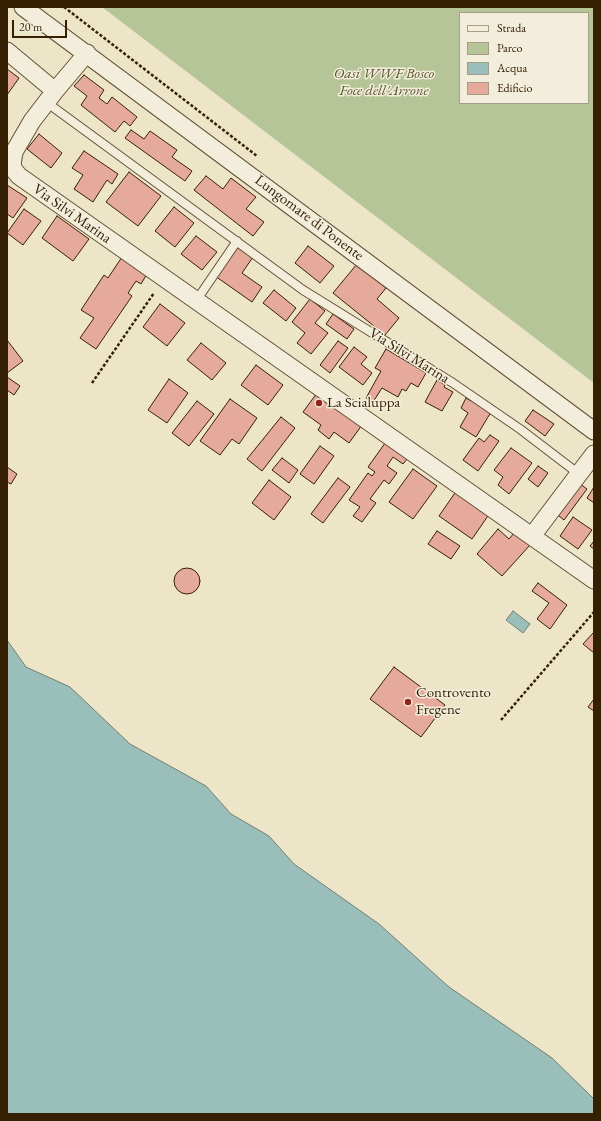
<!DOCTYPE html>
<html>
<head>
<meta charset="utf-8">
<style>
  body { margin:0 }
  #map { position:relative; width:601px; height:1121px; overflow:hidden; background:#ede5c8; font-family:"EB Garamond",serif }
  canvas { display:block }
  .frame { position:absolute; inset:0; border:8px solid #362004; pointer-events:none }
  .legend { position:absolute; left:459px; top:12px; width:130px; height:92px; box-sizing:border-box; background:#f3eedb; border:1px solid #a79c85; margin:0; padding:5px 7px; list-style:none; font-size:12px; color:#362004 }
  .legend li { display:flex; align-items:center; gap:8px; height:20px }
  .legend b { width:20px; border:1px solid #a79c85 }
  .scale { position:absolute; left:12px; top:20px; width:55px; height:18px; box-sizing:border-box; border:2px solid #362004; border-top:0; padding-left:5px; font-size:12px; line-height:14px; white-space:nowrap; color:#362004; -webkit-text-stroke:3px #f3eedb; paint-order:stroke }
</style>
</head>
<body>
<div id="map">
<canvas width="601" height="1121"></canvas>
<div class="frame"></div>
<ul class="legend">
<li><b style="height:5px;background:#f3eedb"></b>Strada</li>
<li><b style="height:11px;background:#b6c598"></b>Parco</li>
<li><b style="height:11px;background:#9abfba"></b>Acqua</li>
<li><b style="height:11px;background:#e6aa9c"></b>Edificio</li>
</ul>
<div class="scale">20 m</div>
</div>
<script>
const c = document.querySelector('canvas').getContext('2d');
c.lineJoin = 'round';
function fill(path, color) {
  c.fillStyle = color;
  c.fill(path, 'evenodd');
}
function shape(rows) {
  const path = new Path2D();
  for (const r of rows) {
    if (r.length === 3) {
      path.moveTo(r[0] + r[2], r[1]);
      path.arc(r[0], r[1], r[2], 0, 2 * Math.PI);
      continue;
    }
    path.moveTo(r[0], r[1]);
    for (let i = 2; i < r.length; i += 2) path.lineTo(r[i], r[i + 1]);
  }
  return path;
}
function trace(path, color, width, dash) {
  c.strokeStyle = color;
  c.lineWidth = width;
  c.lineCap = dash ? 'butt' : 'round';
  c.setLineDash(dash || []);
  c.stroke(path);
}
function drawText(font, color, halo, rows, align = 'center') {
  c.font = font + ' "EB Garamond",serif';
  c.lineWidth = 3;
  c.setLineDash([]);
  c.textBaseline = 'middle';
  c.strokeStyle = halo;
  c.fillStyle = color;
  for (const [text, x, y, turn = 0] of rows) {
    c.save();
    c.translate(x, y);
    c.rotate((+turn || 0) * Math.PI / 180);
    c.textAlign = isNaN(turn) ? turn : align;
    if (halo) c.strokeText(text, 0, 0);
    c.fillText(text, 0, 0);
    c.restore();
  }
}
fill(shape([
  [102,7,594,7,594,383,518,325],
  [460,13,588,13,588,103,460,103]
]), '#b6c598');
const water = shape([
  [513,611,530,624,523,633,506,620,513,611],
  [7,640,26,667,70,687,130,744,206,786,231,814,269,836,294,864,379,924,449,987,552,1058,594,1099,594,1114,7,1114,7,640]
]);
fill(water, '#9abfba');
trace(water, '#727f71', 1);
const building = shape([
  [7,69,19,78,7,95,7,69],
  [84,75,104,90,99,98,107,104,112,97,137,117,130,126,124,121,115,132,81,105,87,96,74,86,84,75],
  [131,130,144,139,150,131,177,150,172,157,192,171,185,181,125,138,131,130],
  [39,134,62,153,51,168,27,149,39,134],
  [84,151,118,174,112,184,107,180,93,202,74,189,83,175,72,168,84,151],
  [129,172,161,196,138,226,106,202,129,172],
  [206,176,223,189,231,178,256,197,246,209,264,222,253,236,194,190,206,176],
  [7,185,27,198,13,218,7,214,7,185],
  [174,207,194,223,175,247,155,231,174,207],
  [24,209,41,221,23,245,7,233,24,209],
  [57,216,89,239,73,261,42,238,57,216],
  [196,236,217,252,202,270,181,254,196,236],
  [237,246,253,257,242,273,262,287,252,302,215,276,237,246],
  [308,246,334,266,320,283,295,263,308,246],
  [122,257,147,274,141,284,136,281,128,293,132,296,96,349,80,338,94,318,81,310,104,275,108,278,122,257],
  [357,264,386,288,377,299,399,318,385,335,333,293,357,264],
  [274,290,296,308,286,321,263,303,274,290],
  [310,299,325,311,315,323,328,333,311,354,297,343,305,333,292,322,310,299],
  [160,304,185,323,167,346,143,327,160,304],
  [333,314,354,329,347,339,326,324,333,314],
  [7,340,23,361,7,373,7,340],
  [338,341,348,348,330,373,320,365,338,341],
  [201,343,226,363,212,380,187,360,201,343],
  [354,347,367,357,361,364,372,373,363,385,339,367,354,347],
  [386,349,426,373,418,387,411,383,406,391,402,389,398,397,382,388,373,402,366,398,381,371,375,368,386,349],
  [256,365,283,385,268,405,241,385,256,365],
  [7,377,20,386,14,395,7,390,7,377],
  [169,379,188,393,167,423,148,410,169,379],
  [437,380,445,385,444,387,453,392,442,411,425,402,437,380],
  [317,393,362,425,349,443,334,432,329,439,318,430,321,425,303,412,317,393],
  [466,398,491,412,476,437,460,427,468,413,461,408,466,398],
  [230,399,257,418,239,444,232,439,220,455,200,441,230,399],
  [197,401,214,414,189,446,172,433,197,401],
  [533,410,554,424,545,436,525,421,533,410],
  [281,417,295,428,262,471,247,459,281,417],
  [490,435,499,441,478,471,463,460,479,438,484,442,490,435],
  [388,439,410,455,403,464,393,457,387,466,397,473,389,484,384,480,370,499,376,503,362,522,353,516,360,507,349,500,368,473,372,476,375,472,368,467,388,439],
  [320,446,334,456,314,484,300,474,320,446],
  [511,448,532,463,509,494,498,485,503,477,494,470,511,448],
  [282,458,298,470,289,483,272,470,282,458],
  [538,466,548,473,538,487,528,479,538,466],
  [7,467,17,474,11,484,7,482,7,467],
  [413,469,437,486,413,519,389,502,413,469],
  [338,478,350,487,323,523,311,514,338,478],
  [269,480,291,497,274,520,252,503,269,480],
  [576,481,587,489,564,520,554,512,576,481],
  [594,487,594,503,587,498,594,487],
  [457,490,490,513,472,539,439,516,457,490],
  [573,517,592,530,578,549,560,536,573,517],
  [498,529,509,539,515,532,530,545,502,576,477,554,498,529],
  [437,531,460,546,451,559,428,544,437,531],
  [594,541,594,549,590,546,594,541],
  [187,581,13],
  [538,583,567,605,550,629,537,619,549,603,532,591,538,583],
  [594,632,594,653,583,644,594,632],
  [394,667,445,705,421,737,370,699,394,667],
  [594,699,594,711,588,707,594,699]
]);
fill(building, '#e6aa9c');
trace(building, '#362004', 1);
const lane = shape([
  [46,102,303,290,453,383,520,429,579,474],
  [196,301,237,241]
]);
const street = shape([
  [23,7,594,431],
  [7,51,55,91,32,121,14,152,12,165,14,170,19,176,594,580],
  [55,91,87,53],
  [532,536,594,454]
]);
trace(lane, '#645135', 10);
trace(street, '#645135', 19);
trace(shape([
  [64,7,257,156],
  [92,383,154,293],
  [501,720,594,612]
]), '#362004', 2.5, [3, 2]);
trace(lane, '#f3eedb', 8);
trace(street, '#f3eedb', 17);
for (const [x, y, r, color] of [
  [319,403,4,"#8f2418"],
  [408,702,4,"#8f2418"]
]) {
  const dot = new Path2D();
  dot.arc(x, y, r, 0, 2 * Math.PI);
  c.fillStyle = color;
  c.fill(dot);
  trace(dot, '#f3eedb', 1.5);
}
drawText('italic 15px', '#5c5230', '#f3eedb', [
  ["Oasi WWF Bosco",384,74],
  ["Foce dell'Arrone",384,91]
]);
drawText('15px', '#362004', '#f3eedb', [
  ["Via Silvi Marina",72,214,35],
  ["Lungomare di Ponente",309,218,37],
  ["Via Silvi Marina",409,356,32]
]);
drawText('15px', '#362004', '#f3eedb', [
  ["La Scialuppa",327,403],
  ["Controvento",416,693],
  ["Fregene",416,710]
], 'left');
</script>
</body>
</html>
